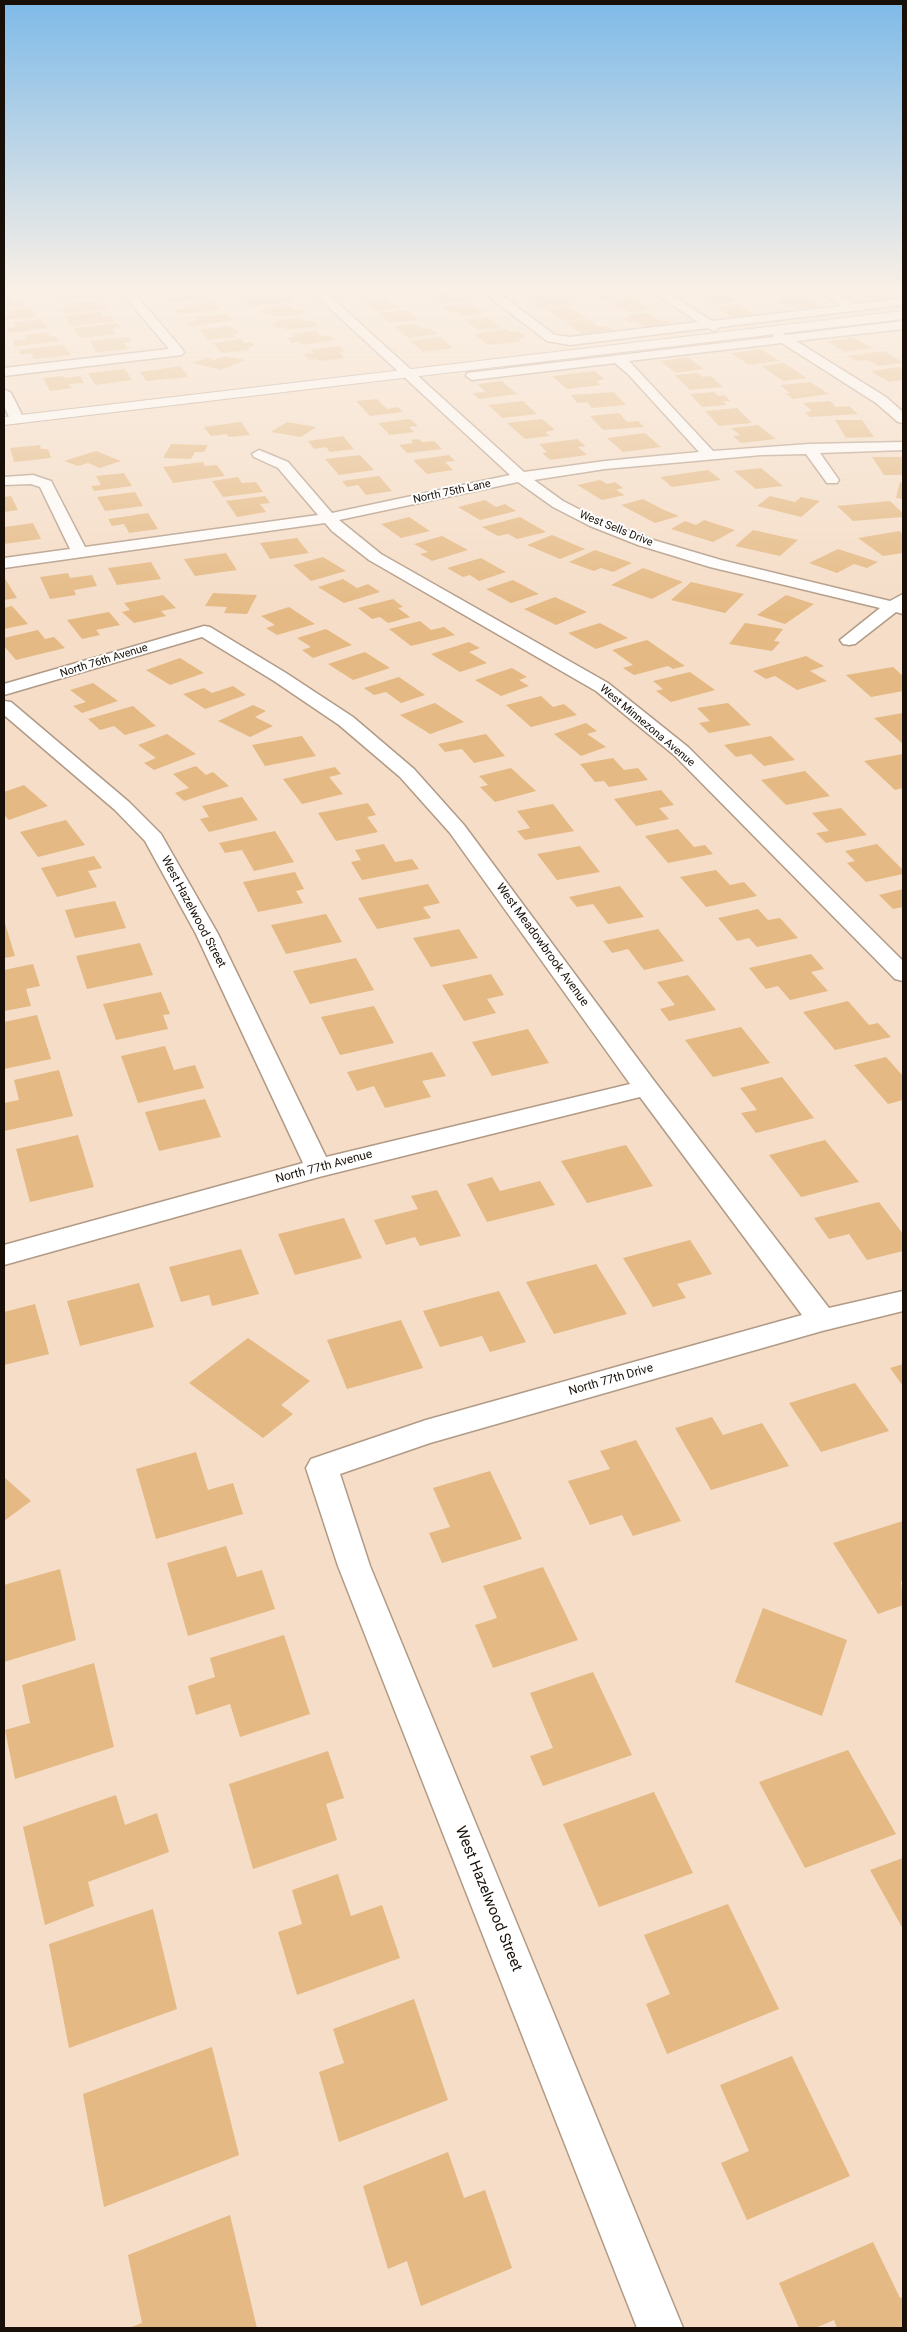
<!DOCTYPE html>
<html>
<head>
<meta charset="utf-8">
<style>
  body { margin:0 }
  #map { position:relative; width:907px; height:2332px; overflow:hidden; background:#f5ddc7; font-family:Roboto,sans-serif }
  canvas { display:block }
  .frame { position:absolute; inset:0; border:5px solid #181008; pointer-events:none }
</style>
</head>
<body>
<div id="map">
<canvas width="907" height="2332"></canvas>
<div class="frame"></div>
</div>
<script>
const c = document.querySelector('canvas').getContext('2d');
c.lineJoin = 'round';
function fill(path, color) {
  c.fillStyle = color;
  c.fill(path, 'evenodd');
}
function shape(rows) {
  const path = new Path2D();
  for (const r of rows) {
    path.moveTo(r[0], r[1]);
    for (let i = 2; i < r.length; i += 2) path.lineTo(r[i], r[i + 1]);
  }
  return path;
}
function trace(path, color, width, dash) {
  c.strokeStyle = color;
  c.lineWidth = width;
  c.lineCap = dash ? 'butt' : 'round';
  c.setLineDash(dash || []);
  c.stroke(path);
}
function drawText(font, color, halo, rows, align = 'center') {
  c.font = font + ' Roboto,sans-serif';
  c.lineWidth = 4;
  c.setLineDash([]);
  c.textBaseline = 'middle';
  c.strokeStyle = halo;
  c.fillStyle = color;
  for (const [text, x, y, turn = 0] of rows) {
    c.save();
    c.translate(x, y);
    c.rotate((+turn || 0) * Math.PI / 180);
    c.textAlign = isNaN(turn) ? turn : align;
    if (halo) c.strokeText(text, 0, 0);
    c.fillText(text, 0, 0);
    c.restore();
  }
}
fill(shape([
  [4,289,26,289,28,292,4,295],
  [206,289,210,293,202,294,206,299,169,303,164,298,177,297,174,294],
  [239,289,279,289,279,290,250,294],
  [351,289,382,289,389,295,361,298],
  [518,289,552,289,556,292,527,296],
  [602,289,621,289,633,297,603,300,589,291],
  [755,289,789,289,797,293,769,297],
  [855,289,888,289,895,293,889,293,898,298,877,300],
  [82,290,85,294,93,293,96,297,59,301,54,292],
  [720,290,736,302,712,304,695,293],
  [454,291,467,300,438,304,425,294],
  [275,293,281,298,288,297,293,302,251,307,244,299,255,298,253,296],
  [558,293,574,305,537,309,532,305,540,304,529,297],
  [799,295,820,307,799,309,791,304,783,305,776,301,783,300,779,298],
  [11,297,13,301,20,300,24,306,4,308,4,298],
  [383,298,401,308,376,311,363,300],
  [634,298,652,310,631,312,622,307,615,308,609,304,617,303,613,301],
  [96,300,100,305,104,305,107,309,65,314,62,309,67,308,64,304],
  [214,302,220,310,178,314,175,310,186,309,183,305],
  [470,303,484,313,461,316,456,312,451,313,443,307],
  [738,304,754,314,732,317,716,307],
  [288,305,293,310,301,309,306,314,274,317,271,315,265,315,260,311,267,310,264,308],
  [30,307,37,317,4,320,4,316,10,315,7,310],
  [570,307,587,319,564,321,547,309],
  [407,310,419,320,390,323,379,313],
  [100,312,103,317,111,316,115,321,71,326,64,316],
  [648,313,661,321,668,321,673,324,644,327,637,322,630,323,623,319,630,318,626,315],
  [227,314,234,320,189,327,185,322,197,321,194,317],
  [300,317,306,322,313,321,318,326,287,330,284,327,277,328,272,323,279,322,276,320],
  [487,317,501,327,478,330,464,320],
  [41,319,48,328,9,333,7,328,16,327,13,322],
  [588,319,599,327,607,326,614,330,582,334,565,322],
  [117,323,121,328,112,329,116,334,80,338,73,328],
  [416,324,423,329,429,328,438,334,408,338,394,326],
  [229,326,241,333,233,334,236,337,208,340,199,330],
  [505,329,510,332,518,331,525,337,518,338,521,341,488,345,474,334],
  [316,331,321,336,329,335,335,340,302,345,299,342,292,343,287,338,295,337,292,334],
  [47,332,51,337,56,336,59,341,15,346,12,341,27,339,24,335],
  [128,337,132,342,124,343,128,349,96,352,90,341],
  [440,337,453,348,423,352,410,341],
  [854,338,872,348,844,352,827,341],
  [241,339,244,343,251,342,254,346,248,347,250,350,222,353,213,343],
  [63,345,71,355,34,359,31,353,21,355,18,350],
  [340,346,345,352,339,352,345,358,319,361,316,359,309,360,303,354,314,353,310,350],
  [761,349,779,361,749,365,731,353],
  [885,351,903,363,879,366,867,360,856,361,847,356],
  [225,356,245,360,221,370,192,363,206,358,214,360],
  [687,357,704,369,676,373,660,361],
  [784,363,807,378,783,381,761,366],
  [180,366,189,377,146,381,140,372],
  [899,367,903,370,903,380,889,382,870,371],
  [125,369,132,380,95,385,88,373],
  [594,371,605,379,596,381,601,385,567,389,552,376],
  [698,373,703,377,711,376,723,387,690,390,674,375],
  [64,376,65,378,80,376,84,383,69,384,72,388,50,391,43,378],
  [502,381,517,394,479,399,472,393,486,392,477,384],
  [810,382,829,394,793,399,785,393,790,393,780,385],
  [614,392,626,405,592,408,587,402,577,403,571,395],
  [714,392,718,396,725,395,730,401,723,401,727,405,702,407,690,394],
  [377,399,387,409,398,407,403,412,370,416,356,401],
  [523,401,537,414,502,418,488,405],
  [830,401,836,407,849,406,858,414,810,417,805,412,812,411,803,403],
  [737,408,752,423,719,426,705,411],
  [619,413,627,422,638,421,644,427,603,430,590,416],
  [410,419,418,426,409,427,414,432,390,435,378,423],
  [542,419,555,430,545,432,550,436,525,439,507,423],
  [835,420,862,420,874,437,846,438],
  [241,422,250,435,229,437,226,434,211,436,204,427],
  [287,422,316,427,301,437,271,432],
  [758,425,776,439,741,443,733,436,740,435,731,428],
  [645,433,661,447,623,452,607,438],
  [343,436,354,449,330,452,326,447,314,449,308,441],
  [419,439,422,442,434,441,442,449,407,453,399,445,413,443,411,440],
  [577,439,586,446,578,447,587,455,550,460,542,453,547,452,539,444],
  [171,444,208,445,204,452,195,452,191,459,163,458],
  [40,445,41,449,48,449,51,458,14,462,10,448],
  [96,451,121,461,100,468,88,463,78,466,64,461],
  [360,455,374,470,339,475,325,459],
  [449,455,455,461,445,462,453,470,427,474,413,460],
  [872,457,903,457,903,475,884,475],
  [203,462,205,466,217,465,225,476,173,483,163,467],
  [761,468,783,486,756,489,734,471],
  [708,470,721,480,672,487,660,477],
  [124,473,132,486,94,491,91,486,101,485,96,476],
  [379,476,392,491,366,495,358,485,347,487,342,481],
  [238,477,242,483,256,482,263,492,223,497,212,481],
  [600,480,607,484,615,482,623,488,616,490,625,495,602,500,577,485],
  [900,482,903,483,903,499,896,498],
  [135,492,143,506,105,511,97,497],
  [11,496,18,510,4,512,4,497],
  [265,496,270,503,260,504,266,512,237,517,226,501],
  [770,496,795,502,801,497,820,501,801,517,757,506],
  [643,499,662,509,679,516,655,523,621,505],
  [485,500,496,507,505,504,516,511,480,520,458,507],
  [890,501,903,513,903,517,853,521,837,506],
  [148,513,158,529,129,533,124,524,112,526,108,519],
  [409,517,430,531,401,538,381,524],
  [520,517,546,532,517,539,508,534,498,536,482,527],
  [704,520,735,530,713,542,671,529,685,521,696,525],
  [33,523,41,539,4,544,4,527],
  [753,530,798,540,780,556,735,546],
  [899,531,903,534,903,553,883,556,858,538],
  [552,535,585,549,560,559,527,545],
  [442,536,468,550,432,561,420,554,428,552,414,544],
  [297,538,309,553,270,559,260,543],
  [838,549,878,562,867,568,854,564,837,573,809,563],
  [595,550,632,563,613,572,601,568,594,571,569,562],
  [226,553,237,570,195,576,184,559],
  [323,557,346,571,311,581,293,565],
  [481,558,506,572,479,581,470,575,463,577,447,568],
  [151,562,161,579,117,585,108,568],
  [643,568,683,582,652,599,611,585],
  [68,573,70,578,92,575,97,586,74,590,76,595,50,599,40,577],
  [4,577,17,598,4,600],
  [343,579,357,588,368,584,380,592,344,603,318,587],
  [513,580,539,594,511,603,486,589],
  [691,582,744,594,725,613,671,600],
  [213,593,257,595,247,614,224,613,227,607,205,606],
  [163,595,176,608,161,611,166,616,134,623,122,612,130,610,124,603],
  [786,595,814,604,785,624,757,615],
  [555,597,587,612,556,625,524,609],
  [393,599,403,607,398,608,410,617,388,623,380,617,372,619,358,608],
  [12,606,28,624,4,629,4,608],
  [289,607,315,624,277,635,266,628,275,625,261,616],
  [109,612,120,625,96,630,100,635,82,639,67,620],
  [420,621,431,630,444,627,455,635,411,646,389,629],
  [600,623,628,638,596,649,568,633],
  [745,623,783,629,774,641,780,642,772,651,729,644],
  [326,629,352,645,313,658,302,650,311,647,297,638],
  [38,630,45,639,54,637,65,648,16,660,4,646,4,638],
  [647,640,685,666,673,669,668,666,634,675,623,668,633,665,612,650],
  [469,642,480,648,469,652,487,663,460,672,431,654],
  [365,652,390,668,353,680,328,664],
  [806,656,824,666,810,671,827,681,797,690,775,676,766,679,753,671],
  [180,658,204,673,170,685,146,670],
  [893,667,903,676,903,691,871,697,846,675],
  [512,668,527,677,519,680,529,686,501,696,475,680],
  [690,672,715,690,671,702,656,691,663,689,653,681],
  [399,677,425,695,401,703,386,692,374,695,364,688],
  [93,683,118,701,82,713,73,706,86,702,70,690],
  [233,686,246,695,205,709,183,694,204,688,212,693],
  [541,696,553,707,564,704,577,715,531,727,506,705],
  [435,703,464,722,430,734,400,715],
  [728,703,751,725,709,733,699,723,710,721,697,708],
  [253,705,266,711,255,717,273,726,250,737,218,721],
  [133,706,156,726,125,735,114,726,100,730,88,719],
  [903,713,903,744,874,718],
  [586,723,597,731,587,734,606,747,581,756,554,734],
  [167,734,196,754,154,770,144,763,156,758,138,745],
  [486,734,505,756,474,763,462,749,445,752,438,744],
  [302,736,316,756,265,766,252,745],
  [771,736,795,760,764,766,751,754,736,757,724,745],
  [903,754,903,788,895,790,864,761],
  [613,758,624,770,638,768,648,780,609,787,604,781,595,782,580,764],
  [196,766,206,775,213,772,229,786,184,801,175,793,189,788,173,774],
  [335,767,341,774,329,777,343,794,302,804,283,779],
  [511,768,536,791,495,802,480,787,488,785,479,776],
  [805,771,830,796,786,805,761,780],
  [24,785,48,806,9,820,4,815,4,792],
  [661,790,674,805,659,808,669,819,636,826,614,799],
  [242,797,258,820,209,832,200,819,209,817,202,806],
  [368,803,376,815,367,817,378,832,336,841,318,813],
  [553,804,574,831,525,840,517,831,530,828,517,811],
  [841,808,867,835,826,843,816,833,829,831,812,813],
  [66,820,85,845,38,857,20,832],
  [678,829,694,847,705,845,713,854,668,863,645,836],
  [275,831,294,862,254,871,242,850,225,853,219,843],
  [384,844,395,862,412,859,419,869,362,880,351,862,361,860,355,850],
  [877,844,903,870,903,874,866,882,847,863,855,861,845,851],
  [580,846,600,872,557,880,537,854],
  [94,856,102,868,88,871,97,887,57,897,41,868],
  [716,870,730,885,744,882,757,896,706,907,680,877],
  [295,872,304,889,296,891,303,903,258,912,243,882],
  [428,884,440,903,423,907,431,918,377,929,358,898],
  [620,886,644,917,608,924,593,904,577,907,569,897],
  [903,889,903,907,893,909,879,895],
  [115,901,126,928,75,938,65,910],
  [758,909,768,920,780,918,798,938,757,947,749,938,737,941,718,918],
  [326,914,342,942,286,954,271,925],
  [4,920,15,956,4,958],
  [459,929,478,958,431,967,413,938],
  [658,929,684,961,644,970,628,949,612,953,603,941],
  [140,943,153,975,87,989,76,956],
  [811,954,824,969,811,972,828,991,790,1000,778,986,766,989,749,968],
  [356,958,374,990,310,1004,293,971],
  [33,964,40,986,26,989,31,1006,4,1011,4,970],
  [491,974,504,995,487,999,496,1013,464,1021,442,985],
  [688,975,716,1010,669,1021,660,1009,675,1005,657,982],
  [161,992,170,1014,163,1015,168,1029,116,1040,103,1004],
  [848,1001,869,1025,878,1023,891,1037,835,1050,803,1012],
  [374,1006,394,1043,340,1055,321,1017],
  [37,1015,51,1059,4,1069,4,1022],
  [741,1027,770,1063,713,1077,685,1040],
  [528,1029,549,1063,492,1076,472,1042],
  [165,1046,174,1070,195,1065,204,1088,138,1103,121,1056],
  [432,1052,446,1076,422,1081,431,1097,385,1108,374,1086,357,1091,347,1072],
  [886,1057,903,1076,903,1100,888,1104,854,1065],
  [59,1070,73,1116,4,1131,4,1103,19,1100,14,1080],
  [782,1077,814,1118,756,1133,741,1113,757,1110,740,1088],
  [205,1099,221,1137,159,1151,145,1112],
  [78,1135,94,1187,30,1202,16,1149],
  [825,1140,859,1182,801,1197,769,1155],
  [626,1145,653,1186,587,1203,561,1161],
  [492,1177,500,1191,540,1181,555,1205,487,1222,467,1184],
  [437,1190,461,1236,420,1246,415,1237,386,1245,374,1220,418,1209,411,1196],
  [879,1202,903,1234,903,1251,867,1260,849,1234,829,1239,814,1218],
  [344,1218,362,1258,295,1275,278,1234],
  [690,1240,712,1274,677,1284,686,1298,653,1307,623,1258],
  [241,1249,259,1294,212,1306,209,1295,181,1302,169,1267],
  [596,1264,627,1314,554,1334,526,1282],
  [139,1283,154,1327,80,1346,67,1301],
  [499,1291,526,1342,490,1352,482,1336,440,1347,423,1311],
  [35,1304,49,1354,4,1365,4,1312],
  [401,1320,423,1368,347,1389,327,1340],
  [248,1338,310,1381,281,1405,293,1414,263,1438,189,1383],
  [903,1364,903,1386,890,1368],
  [855,1383,889,1431,821,1452,789,1403],
  [712,1417,723,1435,762,1423,789,1466,711,1490,675,1428],
  [636,1440,681,1521,633,1536,622,1515,590,1525,568,1481,610,1469,600,1451],
  [196,1452,208,1490,233,1483,243,1514,156,1539,136,1469],
  [490,1471,522,1539,442,1563,429,1533,450,1527,433,1488],
  [4,1477,31,1501,4,1521],
  [903,1521,903,1581,901,1581,903,1605,878,1614,833,1543],
  [226,1546,237,1577,262,1570,275,1609,188,1636,167,1563],
  [543,1567,578,1640,493,1668,475,1625,497,1618,483,1586],
  [60,1569,76,1640,4,1662,4,1585],
  [763,1608,847,1640,822,1716,735,1682],
  [284,1635,310,1714,240,1737,230,1704,196,1715,188,1686,215,1677,210,1658],
  [94,1663,114,1747,15,1779,5,1730,30,1723,22,1685],
  [593,1672,632,1755,543,1786,530,1756,553,1748,530,1693],
  [848,1750,896,1834,805,1868,759,1782],
  [328,1751,344,1798,326,1804,337,1840,253,1869,229,1784],
  [654,1792,693,1873,599,1907,563,1824],
  [116,1795,125,1825,157,1813,169,1852,88,1882,94,1906,45,1925,23,1827],
  [903,1858,903,1929,870,1870],
  [338,1874,351,1916,382,1905,400,1958,297,1995,278,1932,302,1924,292,1890],
  [728,1904,779,2009,667,2054,646,2004,670,1994,644,1935],
  [153,1909,177,2009,69,2048,49,1944],
  [414,1999,448,2100,339,2142,319,2072,344,2063,333,2029],
  [212,2047,239,2155,104,2207,83,2094],
  [792,2056,850,2176,747,2220,721,2163,749,2151,720,2085],
  [448,2152,464,2198,485,2190,512,2268,421,2306,407,2261,388,2269,363,2186],
  [230,2215,257,2328,129,2328,142,2323,128,2255],
  [873,2242,900,2298,903,2297,903,2328,837,2328,834,2320,815,2328,799,2328,779,2283]
]), '#e4b983');
const minor = shape([
  [119,289,131,289,182,349,184,352,182,355,4,376,4,368,169,349,119,289],
  [309,289,322,289,524,472,605,461,699,452,628,374,615,363,472,380,466,376,467,373,773,337,775,333,779,332,786,335,903,321,903,329,796,341,886,397,903,412,903,423,898,422,876,403,782,343,629,361,713,451,809,444,903,442,903,450,820,453,839,480,837,483,827,483,806,454,761,455,605,469,534,480,563,501,600,520,650,539,721,560,890,601,903,594,903,614,896,612,855,644,849,645,843,644,840,640,880,608,710,567,638,545,590,526,553,507,518,482,339,520,381,554,608,683,688,747,903,961,903,981,895,979,674,755,596,691,369,560,332,531,325,523,4,568,4,558,70,549,40,487,31,484,4,485,4,477,33,475,51,481,85,547,318,515,278,468,254,457,252,454,259,450,288,462,332,513,510,475,309,289],
  [479,289,493,289,555,335,570,337,698,322,648,289,662,289,712,321,842,306,816,289,831,289,856,304,903,298,903,305,720,327,714,331,708,328,570,345,547,341,479,289],
  [4,389,11,393,24,419,22,422,17,423,10,419,4,406,4,389],
  [204,626,210,627,286,673,353,717,414,769,464,825,655,1082,829,1308,903,1291,903,1311,822,1331,430,1443,340,1474,370,1566,683,2328,637,2328,338,1566,306,1468,311,1459,426,1420,802,1315,640,1097,319,1177,4,1265,4,1245,303,1163,196,934,145,841,115,810,4,715,4,701,11,702,129,802,161,834,218,934,326,1157,630,1084,450,833,400,777,339,725,274,681,202,637,4,695,4,684,204,626]
]);
const secondary = shape([
  [903,311,903,319,4,425,4,417,903,311]
]);
trace(minor, '#b19a86', 3);
trace(secondary, '#b19a86', 2);
fill(minor, '#fff');
fill(secondary, '#fff');
const sky = c.createLinearGradient(0, 0, 0, 616);
sky.addColorStop(0, '#7ebae8');
sky.addColorStop(0.47, '#faf0e6');
sky.addColorStop(1, '#faf0e600');
c.fillStyle = sky;
c.fillRect(0, 0, 907, 616);
drawText('11px', '#181008', '#fff', [
  ["North 75th Lane",452,492,-12],
  ["West Sells Drive",616,529,22],
  ["North 76th Avenue",104,661,-17],
  ["West Minnezona Avenue",647,726,40]
]);
drawText('12px', '#181008', '#fff', [
  ["West Hazelwood Street",193,912,62],
  ["West Meadowbrook Avenue",542,945,54],
  ["North 77th Avenue",324,1167,-15],
  ["North 77th Drive",611,1380,-16]
]);
drawText('15px', '#181008', '#fff', [
  ["West Hazelwood Street",488,1899,68]
]);
</script>
</body>
</html>
